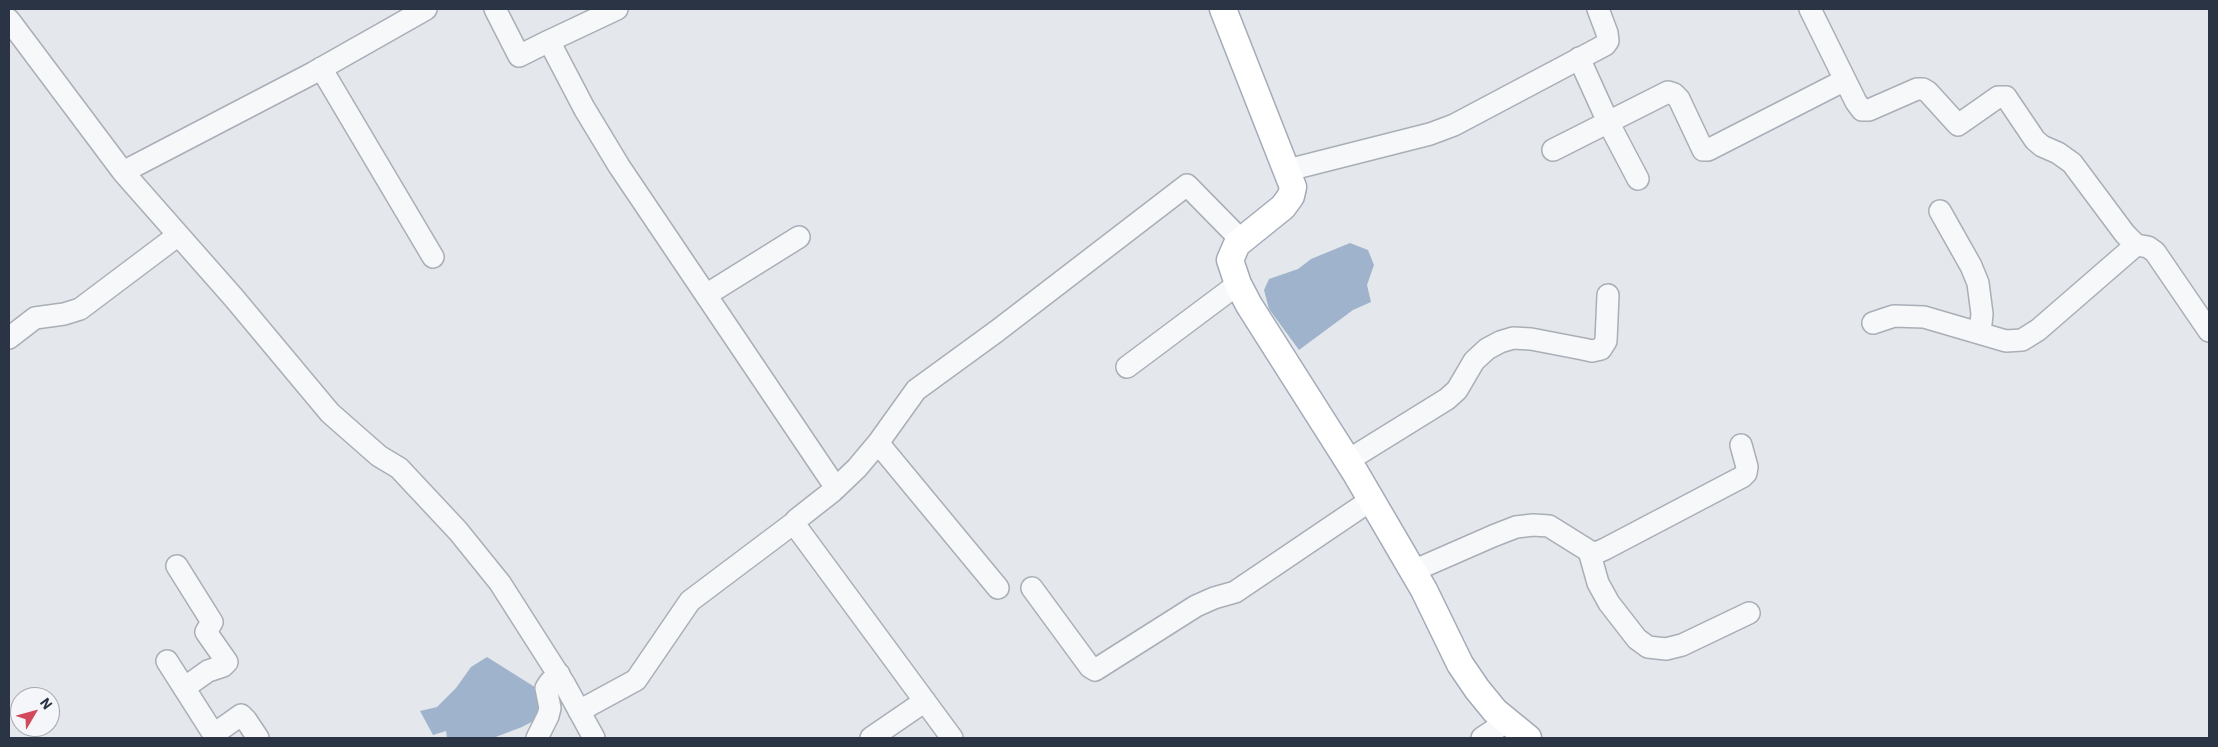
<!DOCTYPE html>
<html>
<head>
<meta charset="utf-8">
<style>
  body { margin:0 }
  #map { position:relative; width:2218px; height:747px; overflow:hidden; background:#e4e7ec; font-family:"IBM Plex Sans",sans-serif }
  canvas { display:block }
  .frame { position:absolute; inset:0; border:10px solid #2b3445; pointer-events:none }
  .north { position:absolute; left:10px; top:687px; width:50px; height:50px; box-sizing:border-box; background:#f4f6f9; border:1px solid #a4a8b1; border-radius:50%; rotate:53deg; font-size:14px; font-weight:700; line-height:20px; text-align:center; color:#2b3445 }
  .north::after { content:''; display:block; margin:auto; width:18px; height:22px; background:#d1495b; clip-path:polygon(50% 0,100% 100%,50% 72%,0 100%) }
</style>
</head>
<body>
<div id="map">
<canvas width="2218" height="747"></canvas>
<div class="frame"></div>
<div class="north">N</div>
</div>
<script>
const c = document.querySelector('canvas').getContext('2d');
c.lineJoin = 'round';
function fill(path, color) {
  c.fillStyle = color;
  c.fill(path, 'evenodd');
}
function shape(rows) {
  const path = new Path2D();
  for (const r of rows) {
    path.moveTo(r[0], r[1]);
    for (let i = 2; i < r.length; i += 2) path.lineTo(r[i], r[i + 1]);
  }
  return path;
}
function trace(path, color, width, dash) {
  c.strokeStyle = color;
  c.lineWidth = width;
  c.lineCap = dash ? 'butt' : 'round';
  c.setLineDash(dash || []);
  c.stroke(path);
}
fill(shape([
  [1350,243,1368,250,1374,265,1367,285,1371,302,1353,310,1299,350,1269,309,1264,290,1269,279,1298,269,1311,259],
  [487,657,538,689,545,715,522,727,493,738,447,738,446,731,433,735,420,711,437,707,456,688,471,667]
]), '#9fb4cc');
const minor = shape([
  [495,9,519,56,549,41],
  [617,9,549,41,584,108,619,166,834,485,833,491,796,520,795,525,952,738],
  [1810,9,1856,102,1862,110,1869,110,1917,89,1923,89,1928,92,1958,125,1998,97,2006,97,2035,140,2042,146,2058,153,2072,163,2125,234,2136,245,2148,247,2155,252,2209,331],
  [9,20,123,172,234,298,330,413,379,456,399,468,458,531,500,583,565,685,594,738],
  [1579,58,1608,122,1638,179],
  [321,68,433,257],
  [1553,150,1668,92,1674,94,1679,99,1703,150,1708,150,1845,80],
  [1288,170,1430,134,1454,125,1605,45,1608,41,1607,33,1598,9],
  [123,172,313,73,426,9],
  [1940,211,1971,266,1978,283,1982,314,1980,333],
  [706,295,799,237],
  [1873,323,1894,316,1924,317,2006,341,2022,340,2038,330,2136,245],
  [9,338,35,318,64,314,80,309,177,236],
  [1127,367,1238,284],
  [878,443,998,588],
  [1347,461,1447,399,1457,390,1474,361,1487,349,1500,342,1513,338,1531,339,1583,349,1592,351,1601,349,1606,341,1608,295],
  [835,489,857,468,878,443,916,390,997,331,1187,185,1241,240],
  [1589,551,1598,583,1609,603,1637,639,1648,647,1666,649,1682,645,1749,613],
  [177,566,212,622,206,632,227,662,223,666,208,671,184,688],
  [1413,571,1493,536,1516,527,1533,525,1549,526,1589,551,1596,553,1605,549,1742,477,1746,473,1747,467,1741,445],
  [1032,588,1090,667,1095,670,1196,606,1214,598,1235,592,1371,500],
  [167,661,216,738],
  [579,711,636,680,690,601,795,522],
  [214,734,241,715,246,720,258,738],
  [537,738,548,716,550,708,546,688,550,682,559,674],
  [871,738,925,701],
  [1482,738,1506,722]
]);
const major = shape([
  [1223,9,1293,187,1291,196,1283,207,1237,244,1230,260,1238,284,1249,305,1355,472,1424,590,1460,664,1477,689,1495,711,1528,738]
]);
trace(minor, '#a9aeb7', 24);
trace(major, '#a3abb8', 29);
trace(minor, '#f7f8fa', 21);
trace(major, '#fff', 26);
</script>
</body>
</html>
